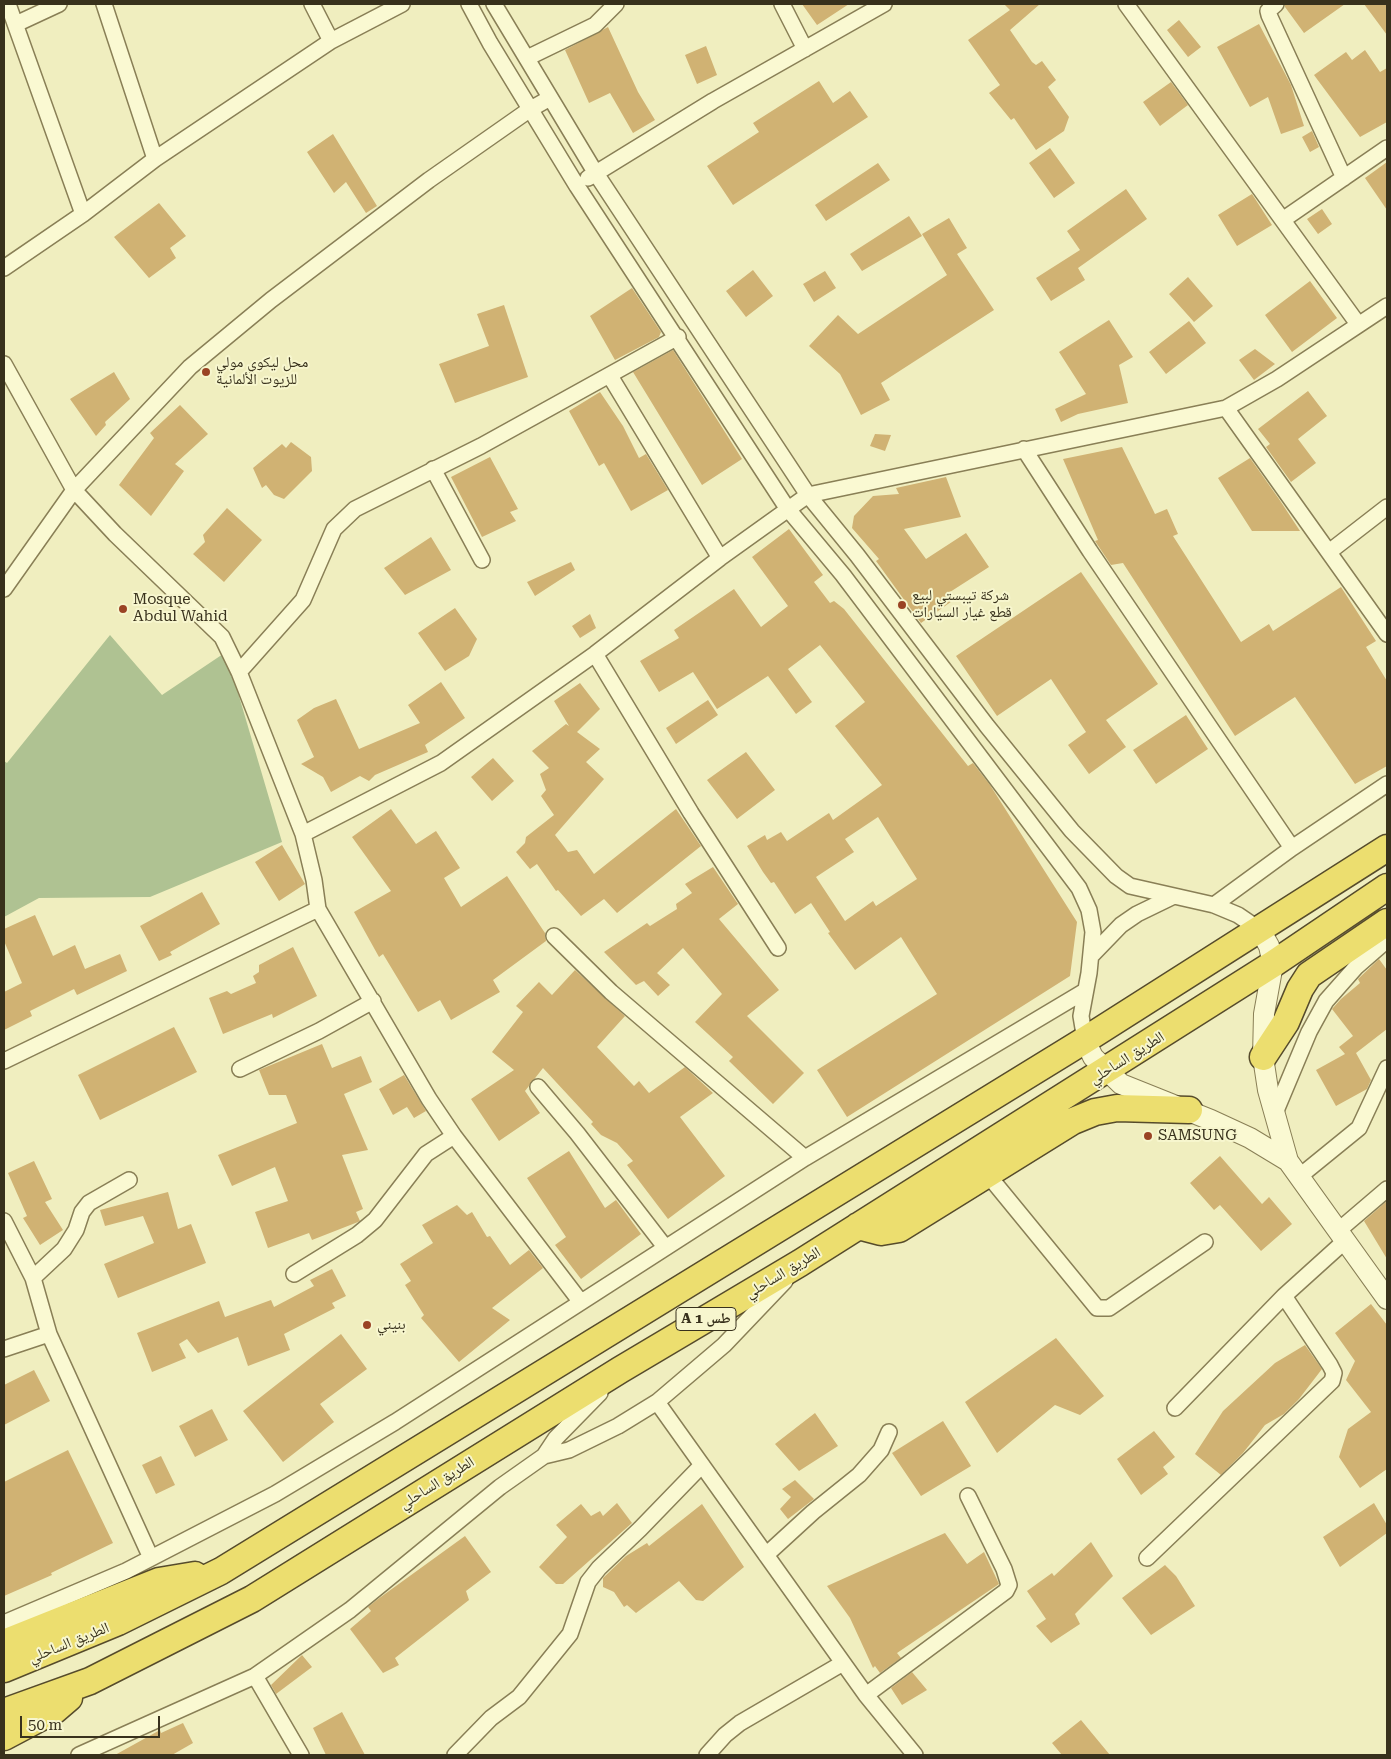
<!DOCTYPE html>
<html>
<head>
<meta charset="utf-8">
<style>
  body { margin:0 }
  #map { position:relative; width:1391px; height:1759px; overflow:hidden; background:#f0eebf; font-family:"Roboto Serif",serif }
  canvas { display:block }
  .frame { position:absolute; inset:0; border:5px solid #38311c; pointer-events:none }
  .scale { position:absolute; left:20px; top:1716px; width:140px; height:22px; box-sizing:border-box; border:2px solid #38311c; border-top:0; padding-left:6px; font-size:15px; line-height:18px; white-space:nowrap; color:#38311c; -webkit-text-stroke:4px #f7f6ce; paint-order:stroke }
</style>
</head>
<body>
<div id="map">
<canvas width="1391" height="1759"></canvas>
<div class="frame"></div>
<div class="scale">50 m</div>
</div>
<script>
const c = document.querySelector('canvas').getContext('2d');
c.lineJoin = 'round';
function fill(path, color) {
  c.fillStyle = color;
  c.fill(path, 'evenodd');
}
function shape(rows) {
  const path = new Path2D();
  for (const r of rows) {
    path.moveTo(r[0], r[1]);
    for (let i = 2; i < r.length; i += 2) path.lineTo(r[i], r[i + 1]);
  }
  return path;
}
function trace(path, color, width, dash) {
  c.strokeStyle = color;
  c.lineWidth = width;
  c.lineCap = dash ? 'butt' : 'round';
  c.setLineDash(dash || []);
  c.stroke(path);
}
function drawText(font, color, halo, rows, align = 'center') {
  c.font = font + ' "Roboto Serif","Noto Naskh Arabic",serif';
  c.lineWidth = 4;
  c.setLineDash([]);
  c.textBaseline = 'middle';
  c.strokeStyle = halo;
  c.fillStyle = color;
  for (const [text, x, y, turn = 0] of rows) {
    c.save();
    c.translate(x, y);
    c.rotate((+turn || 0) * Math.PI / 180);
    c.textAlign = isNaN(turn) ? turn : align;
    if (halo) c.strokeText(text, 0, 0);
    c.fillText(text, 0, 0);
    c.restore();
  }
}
fill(shape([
  [110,635,162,695,226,652,282,842,150,897,39,898,4,917,4,761,7,763]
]), '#afc292');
fill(shape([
  [802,4,849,4,817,25],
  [1004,4,1040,4,1010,30,1032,62,1036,65,1042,61,1056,80,1048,87,1069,117,1064,131,1036,150,1014,118,1011,120,989,93,1000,85,968,40,1010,10],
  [1285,4,1345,4,1304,33,1285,7],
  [1364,4,1387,4,1387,35],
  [1179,20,1201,47,1188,57,1167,30],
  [1259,24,1291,85,1304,126,1281,134,1268,97,1250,107,1217,47],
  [608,27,638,92,655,120,633,133,610,93,589,103,565,50],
  [706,46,717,75,697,84,685,55],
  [1365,50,1380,72,1387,68,1387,122,1360,137,1314,75,1346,52,1352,60],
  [819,81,833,103,850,91,868,117,733,205,707,166,759,132,753,123],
  [1171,82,1188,105,1160,126,1143,102],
  [1312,131,1319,147,1310,152,1302,137],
  [333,134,377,206,366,213,346,182,334,193,307,152],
  [1050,148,1075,183,1054,198,1029,163],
  [1387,162,1387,210,1365,178],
  [878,163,890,180,826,221,815,205],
  [1126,189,1147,219,1078,268,1085,280,1051,301,1036,278,1080,250,1067,231],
  [1252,194,1272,225,1237,246,1218,215],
  [159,203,186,236,170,248,176,258,149,278,114,237],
  [1322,209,1332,224,1318,234,1307,219],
  [909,216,922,236,862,271,850,254],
  [949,218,967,248,957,254,994,310,881,383,890,400,861,415,840,374,809,346,838,315,858,334,947,275,922,234],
  [753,270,773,296,746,317,726,291],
  [825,271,836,288,814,302,803,284],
  [1188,277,1213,306,1194,322,1169,294],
  [1310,281,1337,318,1292,352,1265,315],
  [632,288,661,332,659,337,615,360,590,316],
  [504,305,528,377,455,403,439,364,489,346,477,314],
  [1109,320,1133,357,1119,365,1128,403,1078,414,1061,422,1055,409,1086,394,1059,352],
  [1189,321,1206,343,1166,374,1149,352],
  [1255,349,1275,364,1254,380,1239,360],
  [673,350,742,459,702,485,633,372],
  [114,372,130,399,105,422,106,425,96,436,70,399],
  [1308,391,1327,416,1298,439,1316,463,1291,482,1266,447,1270,444,1258,429],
  [600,392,623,426,639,458,646,454,668,490,631,511,604,463,599,466,569,411],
  [180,405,208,434,175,464,184,471,151,516,119,485,154,438,150,433],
  [875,434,891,435,885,451,870,446],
  [291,442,311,457,312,471,284,499,274,495,266,485,262,488,253,468,282,444,286,448],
  [1122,447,1155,514,1167,509,1178,534,1173,536,1241,642,1269,624,1273,631,1341,587,1376,641,1366,647,1387,681,1387,766,1355,784,1295,697,1235,736,1123,563,1111,565,1095,541,1098,540,1063,459],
  [490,457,518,509,510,512,516,521,482,537,451,477],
  [1250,458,1279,499,1300,531,1252,531,1218,478],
  [946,477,961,517,904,529,926,559,966,533,989,567,950,592,955,599,921,623,876,561,879,559,852,528,854,516,873,496,899,494,896,488],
  [227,508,262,540,224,582,193,554,205,542,203,535],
  [789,529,823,575,814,582,830,603,834,601,844,609,968,766,973,763,990,785,1077,922,1070,976,847,1117,817,1070,937,994,901,937,855,970,828,933,830,932,811,903,795,914,774,882,771,883,763,872,747,846,765,835,767,840,781,832,787,841,829,813,833,820,882,785,835,726,865,702,820,645,788,669,812,702,796,714,768,676,717,709,693,672,659,692,640,661,679,638,674,630,734,589,761,627,788,606,752,557],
  [878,817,917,879,876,906,873,901,845,921,816,877,854,852,845,839],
  [431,537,451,570,405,595,384,568],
  [571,562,575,570,535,596,527,582],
  [1081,572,1158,684,1106,720,1126,747,1089,774,1068,745,1086,732,1051,679,997,716,956,656],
  [455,608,477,639,469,656,445,671,418,633],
  [590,614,596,628,580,638,572,626],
  [441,682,465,718,425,745,428,752,375,775,369,781,360,776,331,792,323,777,301,764,314,757,297,720,314,708,336,699,359,749,420,723,408,705],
  [580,683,600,709,577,732,600,749,586,762,604,779,555,835,562,844,568,852,577,850,594,874,676,809,701,846,617,913,604,899,581,916,558,890,556,891,537,864,530,869,516,852,525,843,526,837,554,815,541,796,546,790,540,774,549,768,532,751,566,724,569,726,554,701],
  [708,700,718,715,676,744,666,728],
  [1186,715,1208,749,1156,784,1133,750],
  [746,752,775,790,737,819,707,780],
  [493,758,514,781,492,801,471,777],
  [391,809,416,844,436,831,460,868,444,878,461,907,507,876,545,933,546,941,493,980,500,992,451,1020,440,1000,418,1012,383,954,379,957,354,912,391,891,352,837],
  [282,845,305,884,279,901,255,862],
  [713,867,738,904,719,919,779,990,747,1016,804,1073,773,1104,729,1061,733,1057,695,1022,722,994,683,948,657,973,670,985,658,996,644,981,636,985,604,952,647,923,650,926,677,909,676,904,692,893,685,884],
  [202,892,220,924,170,952,172,955,159,961,140,926],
  [35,915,53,956,75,945,85,969,120,954,127,971,77,995,74,989,30,1011,32,1016,4,1030,4,992,22,983,4,941,4,929],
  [293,947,317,996,273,1018,272,1014,223,1034,209,998,227,991,231,994,256,983,253,976,259,972,259,965],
  [1379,959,1387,970,1387,1029,1356,1053,1371,1080,1367,1089,1336,1106,1316,1070,1345,1054,1339,1047,1353,1036,1332,1009,1341,999,1360,983,1358,979],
  [575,970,625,1016,597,1047,634,1086,639,1081,649,1093,685,1067,713,1093,680,1117,725,1176,668,1219,627,1165,633,1161,617,1143,601,1135,591,1124,593,1122,543,1068,525,1091,540,1113,499,1141,471,1099,514,1070,492,1052,523,1012,516,1006,539,982,552,995],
  [174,1027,197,1072,100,1120,78,1075],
  [322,1044,332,1068,361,1056,372,1082,344,1094,368,1150,342,1155,363,1209,356,1212,360,1221,358,1222,312,1240,309,1233,268,1248,255,1212,288,1201,275,1167,232,1186,218,1155,297,1123,286,1095,269,1095,259,1070],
  [404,1075,426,1111,414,1118,407,1107,393,1115,379,1089],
  [569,1151,605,1208,616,1200,641,1234,581,1279,555,1245,566,1237,527,1178],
  [1220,1156,1262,1204,1269,1197,1292,1224,1261,1251,1220,1205,1214,1210,1190,1183],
  [34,1161,52,1199,45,1202,63,1230,40,1245,23,1218,27,1216,8,1173],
  [168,1192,178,1229,191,1224,206,1263,118,1298,104,1264,154,1243,143,1216,105,1226,100,1210],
  [1387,1201,1387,1259,1364,1221],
  [457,1205,467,1215,472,1212,487,1237,490,1236,510,1265,529,1250,543,1268,492,1308,510,1320,459,1362,421,1318,424,1315,405,1285,411,1281,400,1264,433,1243,422,1225],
  [332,1269,346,1296,332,1303,335,1308,284,1334,290,1350,248,1366,238,1337,198,1353,187,1339,179,1344,186,1358,152,1372,137,1333,219,1301,225,1317,271,1300,274,1307,314,1286,310,1280],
  [1371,1304,1387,1325,1387,1469,1360,1488,1339,1457,1348,1429,1371,1412,1346,1380,1355,1361,1335,1333],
  [341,1334,367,1369,320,1404,334,1422,283,1462,243,1411],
  [1056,1338,1104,1396,1080,1415,1055,1405,997,1453,965,1402],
  [1305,1345,1322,1369,1299,1399,1284,1414,1265,1425,1243,1453,1221,1475,1195,1454,1223,1411,1275,1363],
  [34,1370,50,1401,4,1425,4,1385],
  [212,1409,228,1440,195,1457,179,1426],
  [815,1413,838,1446,799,1471,775,1444],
  [943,1421,971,1466,921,1496,892,1453],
  [1154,1431,1175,1457,1163,1467,1168,1474,1141,1495,1117,1459],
  [68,1450,113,1543,51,1573,52,1575,4,1596,4,1482],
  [161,1456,175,1485,156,1494,142,1465],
  [795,1480,814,1499,788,1519,780,1509,791,1497,782,1489],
  [617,1503,632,1523,563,1584,556,1584,539,1567,567,1537,556,1525,581,1504,591,1516,600,1511,603,1516],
  [1374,1503,1387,1525,1387,1533,1340,1567,1323,1537],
  [702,1504,744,1567,703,1601,696,1600,679,1581,636,1613,627,1605,624,1607,614,1592,603,1587,603,1578,626,1556,647,1543,649,1546],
  [945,1533,967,1564,984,1552,999,1584,897,1653,901,1658,880,1673,875,1666,873,1668,850,1618,827,1586],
  [465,1536,491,1572,466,1591,469,1600,395,1658,399,1665,383,1673,350,1629,371,1611,368,1607,378,1599],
  [1091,1542,1113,1576,1075,1614,1080,1624,1051,1643,1036,1626,1046,1619,1027,1591,1052,1573,1054,1576],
  [1165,1565,1176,1576,1195,1606,1151,1635,1122,1598],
  [302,1655,312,1667,276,1694,271,1685],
  [912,1672,927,1690,902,1705,891,1688],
  [342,1712,365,1755,326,1755,313,1728],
  [1081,1720,1110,1755,1062,1755,1052,1743],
  [183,1723,193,1743,172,1755,115,1755,160,1730,161,1733]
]), '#d0b273');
const minor = shape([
  [8,4,83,214],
  [104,4,155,159],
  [312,4,331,41],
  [469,4,490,43,577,186,787,508,843,575,1079,888,1089,910,1093,932,1089,973,1081,1016,1085,1040],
  [494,4,595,172,808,495,857,555,987,726,1072,831,1116,876,1130,886,1214,905,1238,915,1260,930],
  [782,4,805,49],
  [1126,4,1358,324],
  [1276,4,1268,11,1269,15,1344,178],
  [16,24,59,4],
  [527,58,595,25,616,4],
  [588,178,713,101,884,4],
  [1284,219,1387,148],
  [4,268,83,214,155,159,331,41,402,4],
  [4,364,74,490,115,534,222,637,239,672,303,834,314,880,318,909,429,1099,454,1136,580,1301],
  [610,376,720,558],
  [1226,408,1387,634],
  [1024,449,1090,551,1292,848],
  [433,469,482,560],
  [1329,552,1387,507],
  [4,589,74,490,190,367,271,300,429,180,529,110,550,98],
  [595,654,691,813,778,948],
  [239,672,303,600,334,529,355,509,481,446,678,337],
  [303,834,441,763,595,654,720,558,808,495,1226,408,1277,379,1387,306],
  [1214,905,1292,848,1387,784],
  [554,936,611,992,805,1158],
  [1091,956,1121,925,1137,914,1172,897],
  [4,1061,318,909],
  [240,1069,319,1031,373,1001],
  [538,1087,577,1133,665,1247],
  [1275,1113,1309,1032,1326,1001,1356,967,1387,940],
  [988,1175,1097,1308,1109,1308,1205,1242],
  [1300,1176,1359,1128,1387,1068],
  [4,1221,33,1278,49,1334,151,1558],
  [1339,1230,1387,1189],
  [294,1274,357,1235,375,1220,426,1154,454,1136],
  [33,1278,64,1249,76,1230,82,1212,89,1203,129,1180],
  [4,1349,49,1334],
  [657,1402,866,1695,915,1755],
  [1175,1408,1284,1296,1346,1240],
  [544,1456,569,1450,618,1426,657,1402,724,1345,785,1281],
  [766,1555,813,1512,859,1475,881,1450,889,1432],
  [1147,1558,1332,1381,1334,1373,1330,1365,1284,1296],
  [4,1623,126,1571,275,1494,395,1422,805,1158,1085,991],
  [255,1676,301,1755],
  [866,1695,1006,1591,1009,1585,1004,1569,968,1496],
  [79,1755,255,1676,350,1610,500,1487,544,1456,556,1438,600,1393],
  [455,1755,491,1718,519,1697,570,1634,588,1582,599,1568,640,1529,702,1465],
  [707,1755,725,1735,740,1723,843,1663]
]);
const tertiary = shape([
  [1260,930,1269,946,1273,964,1264,1014,1263,1057,1268,1090,1288,1161,1387,1299],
  [1085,1040,1093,1057,1121,1084,1211,1120,1250,1138,1288,1161]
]);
const trunk = shape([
  [1263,1057,1286,1022,1300,989,1309,975,1387,922],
  [858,1226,881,1232,899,1229,1073,1121,1095,1112,1117,1108,1189,1110],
  [4,1643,159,1581,195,1575],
  [4,1669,118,1622,221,1571,1085,1040,1387,848],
  [4,1712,90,1681,252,1599,620,1370,800,1263,1273,964,1387,887],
  [4,1737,55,1710,69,1698]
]);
trace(minor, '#897f56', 18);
trace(tertiary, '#897f56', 22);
trace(trunk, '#564b2b', 29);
trace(minor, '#faf9d2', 15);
trace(tertiary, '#faf9d2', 20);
trace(trunk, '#ecde6f', 26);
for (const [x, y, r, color] of [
  [206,372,5,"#9a4324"],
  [902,605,5,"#9a4324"],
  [123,609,5,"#9a4324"],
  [1148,1136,5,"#9a4324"],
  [367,1325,5,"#9a4324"]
]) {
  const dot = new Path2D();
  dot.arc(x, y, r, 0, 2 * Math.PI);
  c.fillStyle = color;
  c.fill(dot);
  trace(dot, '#f7f6ce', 2);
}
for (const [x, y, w] of [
  [706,1319,60]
]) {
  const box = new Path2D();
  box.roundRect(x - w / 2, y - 11.5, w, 23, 4);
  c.fillStyle = '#f7f6ce';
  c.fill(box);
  trace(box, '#38311c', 1);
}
drawText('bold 14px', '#38311c', null, [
  ["A 1 طس",706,1319]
]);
drawText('15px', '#38311c', '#f7f6ce', [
  ["محل ليكوي مولي",216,363],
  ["للزيوت الألمانية",216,380],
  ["شركة تيبستي لبيع",912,596],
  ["قطع غيار السيارات",912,613],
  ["Mosque",133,600],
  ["Abdul Wahid",133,617],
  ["SAMSUNG",1158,1136],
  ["بنيني",377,1325]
], 'left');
drawText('15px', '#38311c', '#f7f6ce', [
  ["الطريق الساحلي",1127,1058,-32],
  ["الطريق الساحلي",783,1273,-31],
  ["الطريق الساحلي",437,1483,-32],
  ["الطريق الساحلي",69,1643,-22]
]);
</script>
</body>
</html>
